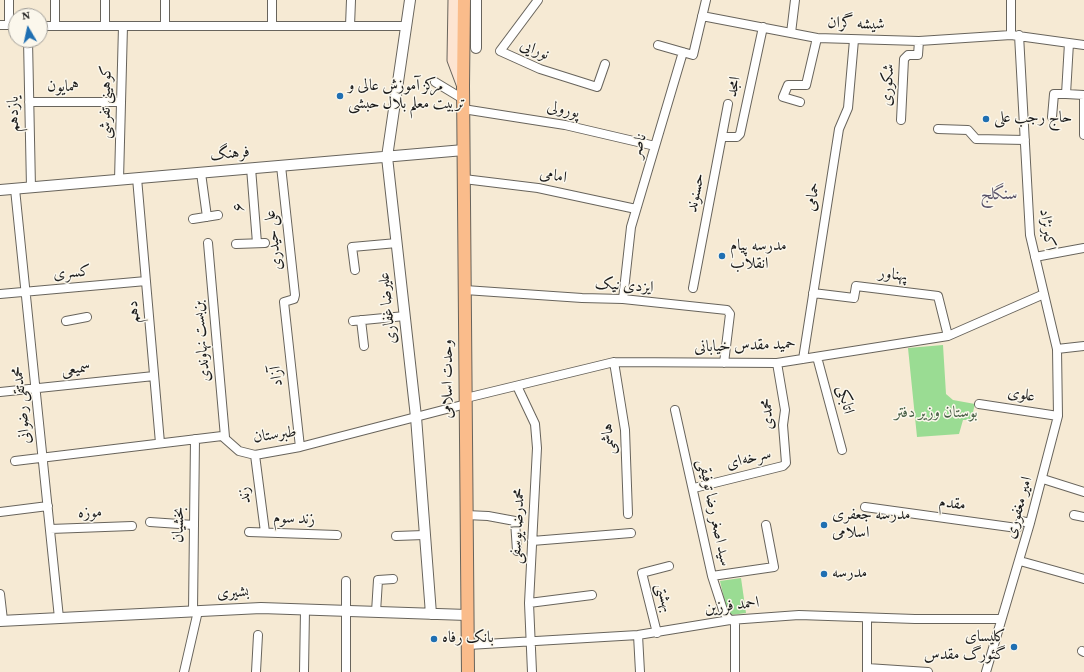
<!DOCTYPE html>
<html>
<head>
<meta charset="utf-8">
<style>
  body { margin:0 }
  #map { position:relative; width:1084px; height:672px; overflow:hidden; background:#f6ead4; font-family:Vollkorn,serif }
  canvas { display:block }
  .north { position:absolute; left:8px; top:8px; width:40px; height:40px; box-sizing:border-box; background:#fbf7ec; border:1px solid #a29f99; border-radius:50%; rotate:351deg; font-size:11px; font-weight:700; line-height:16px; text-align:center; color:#1c1c1c }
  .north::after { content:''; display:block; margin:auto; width:14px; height:18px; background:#1f6fb2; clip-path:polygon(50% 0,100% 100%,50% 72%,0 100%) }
</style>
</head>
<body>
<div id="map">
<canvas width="1084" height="672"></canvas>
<div class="north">N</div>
</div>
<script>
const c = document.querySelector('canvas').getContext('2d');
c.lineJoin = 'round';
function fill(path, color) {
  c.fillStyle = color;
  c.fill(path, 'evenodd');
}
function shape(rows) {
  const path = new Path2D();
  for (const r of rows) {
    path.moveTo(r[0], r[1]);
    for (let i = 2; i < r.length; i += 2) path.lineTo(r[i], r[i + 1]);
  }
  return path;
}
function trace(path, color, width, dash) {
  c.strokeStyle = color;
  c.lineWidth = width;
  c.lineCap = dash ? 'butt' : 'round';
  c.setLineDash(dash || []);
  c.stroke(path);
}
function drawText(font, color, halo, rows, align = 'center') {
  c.font = font + ' Vollkorn,Amiri,serif';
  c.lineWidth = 3;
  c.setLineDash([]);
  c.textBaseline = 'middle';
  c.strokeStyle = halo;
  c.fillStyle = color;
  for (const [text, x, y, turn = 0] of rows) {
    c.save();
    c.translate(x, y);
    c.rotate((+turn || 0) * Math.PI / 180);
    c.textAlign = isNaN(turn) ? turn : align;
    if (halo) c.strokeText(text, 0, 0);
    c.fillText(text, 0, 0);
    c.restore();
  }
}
fill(shape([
  [943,345,946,394,953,400,975,404,971,420,963,420,959,434,917,437,908,348],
  [741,578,746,613,731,615,726,607,720,581]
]), '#9adc93');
const minor = shape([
  [9,0,9,25],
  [165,0,165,26],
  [538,0,500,51,540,69,597,87,605,64],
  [1011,0,1011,35],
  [702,16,817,38,919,41,1011,35,1084,45],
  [0,25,16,25],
  [55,25,55,0],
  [40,26,406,26],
  [105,26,105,0],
  [272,26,272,0],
  [350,26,351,0],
  [791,33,795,0],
  [28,40,31,188],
  [1069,43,1066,94,1084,95,1084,135],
  [658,45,693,55,706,0],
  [435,82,463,99],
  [29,102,121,102],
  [800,102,783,97,788,85,806,85,817,38],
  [463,109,565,125,655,146],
  [1052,117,1054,94,1066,94],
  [901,120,904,59,908,55,918,55,919,41],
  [938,129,968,130,976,139,1025,140],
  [722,137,737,137,740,134,763,27],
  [281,166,295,295,294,299,284,302,300,447],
  [251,168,257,243],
  [201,173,207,217],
  [137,178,160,443],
  [464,179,538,188,636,209],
  [119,180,123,26],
  [15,189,59,618],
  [193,219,218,215],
  [208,243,225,437],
  [236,244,265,243],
  [1035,257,1084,248],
  [355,270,352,247,397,243],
  [693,288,728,104],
  [465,290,582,298,623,299,727,310,730,314,724,363],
  [813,293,854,298,856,286,938,296,948,336],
  [0,294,146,281],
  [623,299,631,227,683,52],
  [361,320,364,346],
  [66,321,87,317],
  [353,321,405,316],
  [1057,349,1084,346],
  [817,357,842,450],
  [803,359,839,129,848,108,854,40],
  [614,362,625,430,628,514],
  [517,386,535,424,537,448,529,603,532,672],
  [0,392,154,376],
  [466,398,614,362,777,363,948,336,1044,294],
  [979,404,1058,416],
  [675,410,712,576,724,613,730,620],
  [255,455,265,532],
  [15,461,222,436,239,451,255,455,300,447,466,404],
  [1043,479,1084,492],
  [694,488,783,466,786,463,783,425,785,410,777,363],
  [865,507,1017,528,1021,521,1030,523],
  [0,512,48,506],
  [466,515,488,516,515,521,517,551],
  [1074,515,1084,517],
  [150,522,194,525],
  [50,529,132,526],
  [249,532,337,535],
  [396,536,424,535],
  [532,541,631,533],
  [1020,561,1084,579],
  [712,576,774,567,766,525],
  [346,581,346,672],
  [0,594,3,620],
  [529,603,592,595],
  [193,611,195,439],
  [376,612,378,580,393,579],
  [867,618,867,672],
  [735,620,735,672],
  [657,633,642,573,669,566],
  [638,635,640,672],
  [468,645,638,635,730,620,799,615,915,619,1000,619],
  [1082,651,1084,652],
  [867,668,928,672],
  [184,672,198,611],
  [256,672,258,635],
  [304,672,305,610],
  [986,672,1030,523,1058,416,1057,349,1030,235,1019,35]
]);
const tertiary = shape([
  [410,0,387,157,416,417,431,614],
  [476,48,476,0],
  [0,190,464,150],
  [0,621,261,608,467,615]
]);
const secondary = shape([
  [454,0,453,60,462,84]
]);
const primary = shape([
  [464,0,463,86,468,672]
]);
trace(minor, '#68645c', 10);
trace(tertiary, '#68645c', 12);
trace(secondary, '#68645c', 13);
trace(primary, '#68645c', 14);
trace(minor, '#fff', 8);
trace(tertiary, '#fff', 10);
trace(secondary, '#fde4d1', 11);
trace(primary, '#fabc8b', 12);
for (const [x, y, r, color] of [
  [340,96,4,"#1f6fb2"],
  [986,119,4,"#1f6fb2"],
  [722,256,4,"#1f6fb2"],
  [824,525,4,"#1f6fb2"],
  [824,574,4,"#1f6fb2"],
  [434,639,4,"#1f6fb2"],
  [1014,647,4,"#1f6fb2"]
]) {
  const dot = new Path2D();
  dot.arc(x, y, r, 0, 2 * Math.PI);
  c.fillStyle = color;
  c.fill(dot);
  trace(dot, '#fbf7ec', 1.5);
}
drawText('16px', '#1c1c1c', '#fbf7ec', [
  ["شیشه گران",856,25,2],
  ["نورایی",534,51,22],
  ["شکوری",889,85,-86],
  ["امجد",735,87,-78],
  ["همایون",63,88],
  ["کوهینی تفرشی",107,102,-89],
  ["پورولی",563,111,12],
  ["یازدهم",15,114,-91],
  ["ناصر",640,146,-74],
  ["فرهنگ",230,155,-5],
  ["امامی",553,177,10],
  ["حسنوند",697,193,-79],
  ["حمامی",814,197,-81],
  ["۶",240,207,-95],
  ["اکبرنژاد",1046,230,82],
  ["علی حیدری",275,240,-97],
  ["کسری",72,274,-5],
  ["پهناور",893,276,7],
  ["ایزدی نیک",624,287,4],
  ["علیرضا غفاری",389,308,-96],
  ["دهم",135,312,-95],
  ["بن‌بست نهاوندی",203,341,-95],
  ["حمید مقدس خیابانی",745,347,-2],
  ["سمیعی",76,370,-6],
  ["آزاد",278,376,-96],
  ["وحدت اسلامی",449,379,-90],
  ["علوی",1021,396,10],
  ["اتابکی",844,400,76],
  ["محمدتقی رضوانی",23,405,-96],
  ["محمدی",769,414,-93],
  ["طبرستان",275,436,-8],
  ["هاشمی",610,439,-94],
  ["سرخه‌ای",749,460,-14],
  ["زند",246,495,-97],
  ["مقدم",952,505,7],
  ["امیر مغفوری",1020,508,-74],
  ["سید اصغر رضا توفیقی",713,513,78],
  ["موزه",90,514,-2],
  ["زند سوم",294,520,2],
  ["بخشیان",180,525,-89],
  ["محمدرضا یوسفی",519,526,-87],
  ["بشیری",233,594,-3],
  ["بهشتی",663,598,76],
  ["احمد فرزین",732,607,-7]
]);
drawText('16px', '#1c1c1c', '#fbf7ec', [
  ["مرکز آموزش عالی و",348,87],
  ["تربیت معلم بلال حبشی",348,105],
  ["حاج رجب علی",994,119],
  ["مدرسه پیام",730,247],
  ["انقلاب",730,265],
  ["مدرسه جعفری",832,516],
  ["اسلامی",832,534],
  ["مدرسه",832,574],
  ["کلیسای",1006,638,"right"],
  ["گئورگ مقدس",1006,656,"right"],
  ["بانک رفاه",442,639]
], 'left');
drawText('16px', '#485f46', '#fbf7ec', [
  ["بوستان وزیر دفتر",936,414]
]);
drawText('17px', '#585268', '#fbf7ec', [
  ["سنگلج",999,196]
]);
</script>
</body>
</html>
